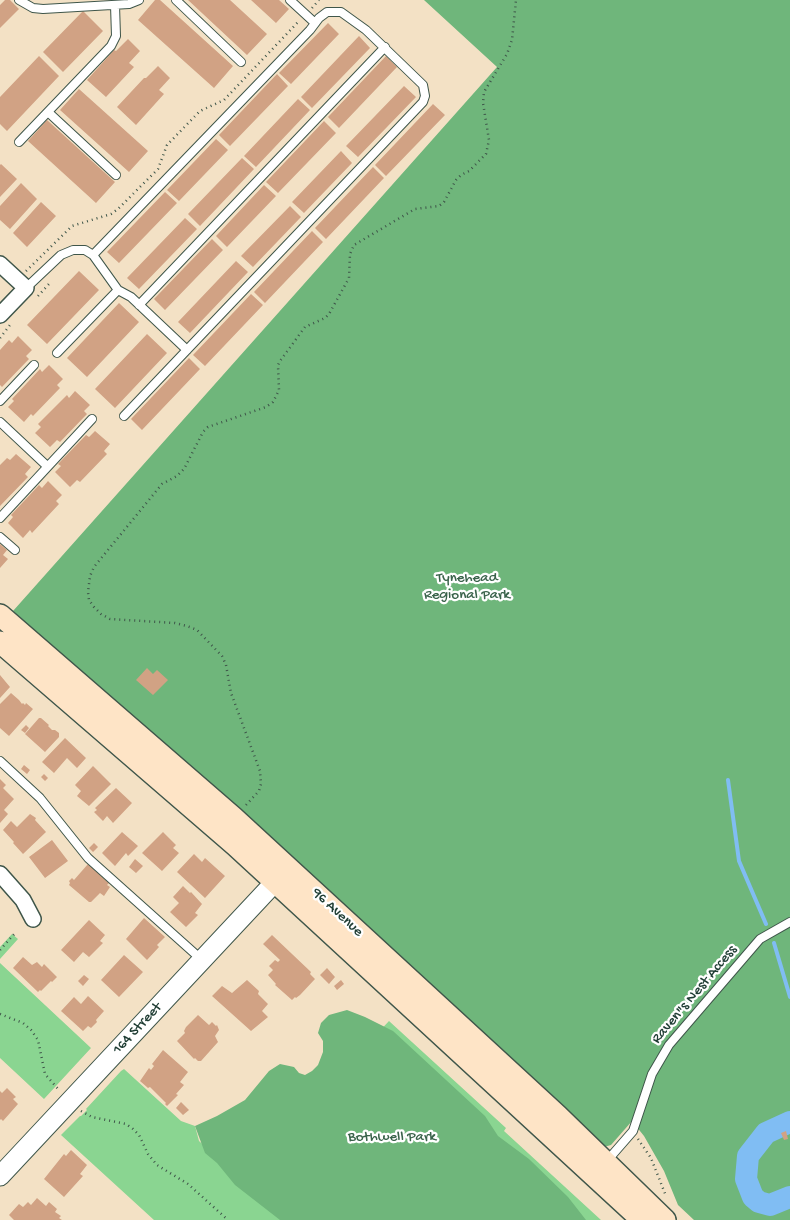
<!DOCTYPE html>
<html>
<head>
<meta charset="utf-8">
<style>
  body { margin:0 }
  canvas { display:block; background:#f3e1c5 }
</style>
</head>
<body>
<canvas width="790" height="1220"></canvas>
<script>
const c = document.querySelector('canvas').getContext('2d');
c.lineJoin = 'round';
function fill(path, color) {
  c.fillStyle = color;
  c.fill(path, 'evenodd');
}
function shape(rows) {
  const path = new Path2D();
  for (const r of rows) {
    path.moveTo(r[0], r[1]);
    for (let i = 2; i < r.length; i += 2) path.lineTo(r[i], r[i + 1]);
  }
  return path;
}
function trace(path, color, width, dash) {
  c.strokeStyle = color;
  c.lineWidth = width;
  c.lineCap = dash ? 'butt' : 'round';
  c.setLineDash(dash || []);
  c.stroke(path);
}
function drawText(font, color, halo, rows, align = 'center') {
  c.font = font + ' "Gochi Hand",sans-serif';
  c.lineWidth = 4.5;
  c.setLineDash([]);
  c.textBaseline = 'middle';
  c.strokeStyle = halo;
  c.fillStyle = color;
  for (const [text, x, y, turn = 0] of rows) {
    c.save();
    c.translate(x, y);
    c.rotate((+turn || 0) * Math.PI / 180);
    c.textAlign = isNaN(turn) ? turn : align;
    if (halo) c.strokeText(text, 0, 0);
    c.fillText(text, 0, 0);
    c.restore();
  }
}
fill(shape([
  [12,934,18,939,0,959,0,947],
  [0,963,91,1048,44,1099,0,1058],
  [389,1021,506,1128,504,1131,601,1220,154,1220,61,1135,80,1116,81,1116,87,1110,86,1109,121,1071,124,1069,181,1121,195,1126,199,1141,240,1179]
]), '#8ad591');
fill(shape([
  [424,0,790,0,790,1220,694,1220,678,1205,664,1171,644,1136,632,1121,611,1145,604,1147,13,611,497,67],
  [347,1010,365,1017,393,1031,485,1116,498,1136,529,1159,568,1197,586,1220,280,1220,235,1185,217,1163,205,1153,195,1126,217,1116,245,1100,269,1071,280,1064,294,1067,299,1073,305,1075,312,1071,318,1065,323,1052,323,1041,318,1033,321,1023,329,1015]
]), '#6fb67b');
trace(shape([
  [728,780,739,861,766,924],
  [774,943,790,997]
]), '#80bdf3', 4);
trace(shape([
  [790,1122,766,1133,748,1156,746,1179,753,1197,759,1202,770,1205,790,1197]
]), '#80bdf3', 22);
fill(shape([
  [5,0,10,0,19,9,0,28,0,5],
  [155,0,160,0,233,66,214,88,138,20],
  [188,0,230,0,267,34,247,55],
  [251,0,279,0,289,9,276,23],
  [83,11,103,31,63,72,43,52],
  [328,23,339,34,291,84,279,73],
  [359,36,370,48,312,108,301,97],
  [128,39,140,51,129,63,134,67,106,97,87,80,114,50,116,51],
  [39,56,59,76,7,131,0,124,0,97],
  [386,56,397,67,339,128,328,117],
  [158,66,170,78,159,90,164,94,136,125,117,107,144,78,146,78],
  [277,74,288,86,230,146,219,135],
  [404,86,416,97,358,157,346,146],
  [79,89,148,151,129,172,60,110],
  [298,99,310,110,256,167,244,156],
  [433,104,445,115,386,176,375,165],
  [47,120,115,182,96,203,28,141],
  [324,121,336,133,278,193,266,182],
  [216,139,228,150,179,201,167,190],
  [341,151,352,163,304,213,292,202],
  [242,158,254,169,200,226,188,214],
  [1,164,17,179,0,197,0,165],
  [373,167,384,178,326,239,315,228],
  [21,183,37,199,10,229,0,220,0,206],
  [264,185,276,196,227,247,216,236],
  [165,192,177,203,119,263,107,252],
  [41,202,56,216,27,247,13,233],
  [290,206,301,217,253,267,241,256],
  [185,218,197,229,139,289,127,278],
  [312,231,323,242,265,303,254,292],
  [212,239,223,250,165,310,154,299],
  [236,261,248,272,190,333,178,322],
  [79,271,99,290,47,344,27,325],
  [251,294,263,305,205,366,193,355],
  [119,303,139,322,87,377,67,358],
  [147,334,167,353,115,408,95,389],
  [18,336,32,350,26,356,29,359,2,387,0,385,0,350,9,340,12,343],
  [189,358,200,369,142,430,131,419],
  [49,365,63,379,57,385,60,388,33,416,31,414,24,422,8,407,14,401,12,399,40,369,42,372],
  [75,391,90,405,84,411,87,414,60,442,57,440,50,447,35,433,41,427,38,424,67,395,69,398],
  [95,431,110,444,104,451,107,454,80,482,77,480,70,487,55,472,61,466,58,464,86,435,89,437],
  [16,454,31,467,25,474,28,477,0,506,0,465,7,458,10,460],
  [48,481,62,495,56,501,59,504,32,533,30,530,23,538,8,523,13,517,11,515,39,485,42,488],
  [0,544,7,550,3,555,8,559,0,568],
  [147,668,153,674,157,670,168,680,153,695,136,680],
  [0,675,10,687,0,698],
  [11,693,19,700,22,704,23,703,25,705,26,703,33,709,9,736,0,728,0,704],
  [39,718,41,718,49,725,48,726,52,730,55,730,59,733,59,737,45,752,25,734],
  [26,725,29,728,25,733,21,730],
  [65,738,86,758,77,768,67,758,54,773,42,762],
  [24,765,30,770,27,774,21,769],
  [93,766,111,784,89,806,77,796,81,791,75,785],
  [44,774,48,778,45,781,41,777],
  [0,779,6,785,3,788,14,799,4,810,8,814,0,823],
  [116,788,132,803,113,823,107,816,103,821,94,812,97,810,95,808],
  [30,814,36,818,35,820,46,832,23,854,13,843,14,842,3,830,11,821,17,827],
  [122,832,138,846,128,856,126,853,115,866,102,853],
  [163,832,176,845,173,848,179,853,162,871,142,853],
  [52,840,68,861,45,878,29,857],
  [94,843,98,847,93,852,89,848],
  [194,854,202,862,205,858,225,876,205,898,177,872],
  [135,859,143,866,136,873,129,867],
  [88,864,109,883,107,885,110,887,104,896,100,893,91,902,89,902,69,885,70,883,69,881,72,878,74,880],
  [183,886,190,893,191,892,202,904,195,913,198,915,186,927,170,912,179,903,173,897],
  [144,918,165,937,157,945,159,947,147,960,126,939],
  [89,920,105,935,100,941,103,943,89,957,83,952,74,962,61,950],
  [272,935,311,972,310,974,315,979,300,995,296,998,295,997,292,1000,275,985,276,984,268,975,273,970,269,966,275,960,278,962,280,960,263,944],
  [124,955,143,972,119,997,101,980],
  [23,957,32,965,37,962,42,967,44,964,57,977,52,982,51,981,41,991,40,990,38,992,13,968],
  [327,968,335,977,329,984,320,975],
  [84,975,89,979,83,986,78,981],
  [247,980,259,991,258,994,268,1004,262,1011,268,1017,251,1031,212,996,222,986,232,993],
  [341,980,344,984,337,990,334,986],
  [88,996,104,1011,96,1020,97,1022,91,1028,88,1026,83,1031,61,1011,74,997,81,1004],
  [198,1015,209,1025,212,1022,216,1026,217,1025,219,1030,215,1036,218,1042,201,1061,198,1061,195,1058,194,1059,177,1041,185,1033,184,1031,186,1027],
  [163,1050,188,1072,180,1082,184,1085,176,1094,178,1095,167,1106,165,1104,166,1103,150,1087,148,1088,140,1081,149,1068,151,1070,154,1066,152,1064],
  [7,1088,16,1097,13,1099,18,1104,3,1121,1,1119,0,1120,0,1091,2,1093],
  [181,1102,189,1110,183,1115,176,1108],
  [786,1131,788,1139,784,1140,781,1133],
  [71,1150,87,1165,80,1174,83,1176,64,1197,44,1179,64,1154,66,1156],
  [37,1198,46,1206,49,1202,57,1209,55,1212,61,1216,59,1218,62,1220,14,1220,9,1215,19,1204,23,1207,28,1202,31,1205]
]), '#d1a284');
const service = shape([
  [19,0,33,8,43,9,129,4,139,0],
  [176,0,241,62],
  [290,0,315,23],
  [48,112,116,175],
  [19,142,111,46,116,36,115,5],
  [93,255,310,30,319,18,327,12,341,12,366,30,423,85,425,96,423,102,124,416],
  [26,288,61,255,73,250,85,250,93,255,118,290,131,297,187,350],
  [139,305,385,47],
  [57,353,118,290],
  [0,401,34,365],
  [0,422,47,466],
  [0,518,92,419],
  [0,537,15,550],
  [0,761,40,798,88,858,202,960],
  [606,1162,633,1131,652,1074,669,1045,760,939,790,922]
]);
const minor = shape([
  [0,264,26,288,0,315],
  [0,874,23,900,33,919]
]);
const tertiary = shape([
  [0,1176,275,882]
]);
const secondary = shape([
  [0,615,234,818,558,1116,665,1220],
  [0,642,235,845,642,1220]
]);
trace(service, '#3f564a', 10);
trace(minor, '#3f564a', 18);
trace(tertiary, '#3f564a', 21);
trace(secondary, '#3f564a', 24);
trace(shape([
  [312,8,319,0],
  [26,271,72,226,111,214,118,209,158,169,167,145,200,111,224,100,299,21],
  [38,296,49,284,47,282],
  [0,338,10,325],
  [246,805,259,791,261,784,260,771,231,693,226,665,222,656,197,630,187,626,175,623,110,619,101,614,94,607,89,600,88,592,90,576,94,567,162,484,177,476,184,469,203,432,208,427,266,407,273,402,279,390,278,365,280,361,305,327,325,318,329,314,349,278,350,254,354,245,415,209,439,206,444,202,456,180,461,175,469,171,486,154,489,140,483,103,484,92,507,54,512,40,516,0],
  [0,950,16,932],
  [0,1014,23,1023,31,1030,38,1040,45,1074,59,1090],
  [81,1111,92,1117,126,1124,133,1129,139,1135,148,1154,157,1165,188,1184,228,1220],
  [638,1139,651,1158,666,1196]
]), '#3f564a', 2.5, [1, 4]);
trace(service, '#fff', 8);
trace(minor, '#fff', 15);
trace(tertiary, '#fff', 19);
trace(secondary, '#fee4c6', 21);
drawText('15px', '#3a634b', '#fff', [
  ["Tynehead",467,579],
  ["Regional Park",467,596],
  ["Bothwell Park",392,1138]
]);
drawText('15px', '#1f3d34', '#fff', [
  ["96 Avenue",337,913,43],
  ["Raven\"s Nest Access",695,995,-50],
  ["164 Street",138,1029,-47]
]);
</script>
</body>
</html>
